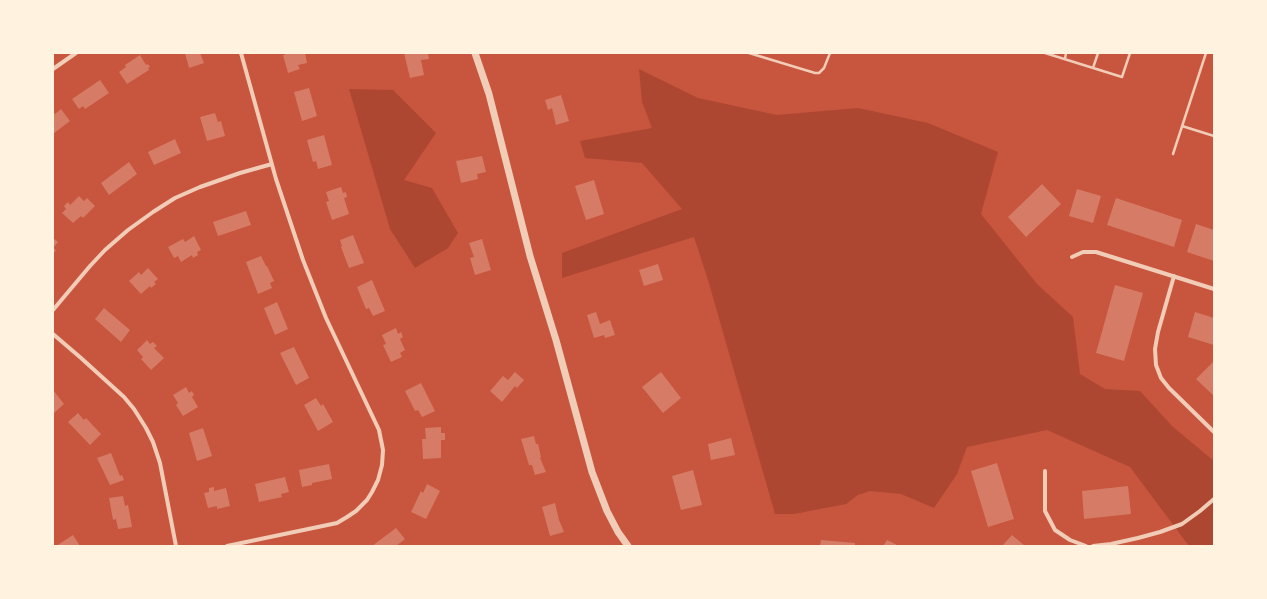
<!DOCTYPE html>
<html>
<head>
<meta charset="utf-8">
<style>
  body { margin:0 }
  #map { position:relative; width:1267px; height:599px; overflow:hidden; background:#c8553d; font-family:Georgia,serif }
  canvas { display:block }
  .frame { position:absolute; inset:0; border:54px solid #fff3e0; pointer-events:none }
</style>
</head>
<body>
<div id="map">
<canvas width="1267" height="599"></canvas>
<div class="frame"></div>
</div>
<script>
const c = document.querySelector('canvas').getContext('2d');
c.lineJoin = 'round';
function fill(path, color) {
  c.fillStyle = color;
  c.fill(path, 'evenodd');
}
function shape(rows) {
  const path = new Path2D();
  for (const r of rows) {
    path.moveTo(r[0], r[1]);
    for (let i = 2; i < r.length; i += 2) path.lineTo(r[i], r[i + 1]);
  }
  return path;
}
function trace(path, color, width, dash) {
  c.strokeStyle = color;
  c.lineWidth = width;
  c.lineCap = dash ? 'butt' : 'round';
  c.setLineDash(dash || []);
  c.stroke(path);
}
fill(shape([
  [639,69,698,98,777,115,858,108,928,123,998,152,981,214,1037,284,1073,317,1080,374,1105,389,1140,391,1173,427,1214,461,1214,546,1189,546,1130,467,1047,430,967,447,957,474,934,508,901,494,870,491,858,495,846,504,794,514,775,514,708,280,694,237,562,278,562,253,682,209,642,163,585,158,580,141,652,128,642,102],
  [349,89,393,90,436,133,404,180,432,188,458,233,448,248,415,268,390,229]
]), '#ae4732');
fill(shape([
  [185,53,200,53,204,63,189,68],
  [284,53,305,53,307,63,298,65,300,69,288,73,283,55,285,55],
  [404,53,428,53,429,59,421,60,424,75,410,78],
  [140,55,146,65,148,64,150,67,148,68,149,70,127,84,119,72,126,67,125,65],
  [100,80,109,93,85,109,83,106,79,109,72,99],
  [309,88,317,116,302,121,294,92],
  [561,95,569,121,556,125,552,108,548,110,545,100],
  [61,109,70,121,53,134,53,111,55,114],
  [215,113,218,122,221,121,225,136,207,141,200,117],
  [324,135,332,165,318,169,316,161,313,162,307,140],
  [175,139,181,153,154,165,148,152],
  [482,156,486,172,477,174,478,179,461,183,456,161],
  [129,162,137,174,109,195,101,183],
  [594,180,604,214,586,220,575,186],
  [1042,184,1061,204,1026,237,1008,217],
  [341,187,343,193,346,192,347,197,344,198,349,214,332,220,326,202,329,201,326,192],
  [1077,189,1101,196,1093,223,1069,216],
  [79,196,84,201,87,198,95,206,83,218,81,216,73,223,62,213,66,209,64,206,68,202,70,205],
  [1116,198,1182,220,1174,247,1107,225],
  [246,211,251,225,218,236,213,222],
  [1196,224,1214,230,1214,261,1187,252],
  [353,235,364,263,349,268,341,247,342,246,340,240],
  [194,236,201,250,197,252,198,255,193,258,192,255,181,262,178,256,174,258,168,247,183,239,185,242],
  [53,238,58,242,53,248,56,250,53,254],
  [482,239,491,270,475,275,470,258,474,257,469,243],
  [261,256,266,266,267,266,274,281,270,283,272,288,258,294,246,262],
  [658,264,663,280,644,286,639,270],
  [148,268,158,279,154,282,156,284,151,288,150,286,141,294,129,281,139,272,141,275],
  [372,280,385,311,373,316,369,308,366,309,357,287],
  [1115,285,1143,293,1124,361,1096,353],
  [277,302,288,329,275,335,264,308],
  [104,308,130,330,121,342,95,319],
  [596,312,600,324,610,320,615,335,605,338,604,335,594,338,587,315],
  [1195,312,1214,318,1214,345,1188,337],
  [396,328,398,334,401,332,403,337,400,339,405,350,400,353,402,357,391,362,383,345,386,344,382,335],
  [147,340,150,344,153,342,157,346,154,348,164,358,151,370,141,359,143,357,137,350],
  [294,347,309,378,296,385,280,353],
  [1214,361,1214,396,1196,379],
  [515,372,524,380,517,388,515,386,502,402,490,391,503,376,508,380],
  [661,372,681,398,663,413,642,387],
  [421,383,435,411,422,417,418,410,415,411,405,391],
  [186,387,189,393,192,391,194,395,192,397,198,407,183,416,176,405,178,403,173,395],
  [53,390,64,404,53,414],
  [316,398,321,406,323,404,333,422,318,431,304,405],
  [78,413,84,420,86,418,101,434,90,445,68,422],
  [441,427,441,433,445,433,445,440,441,440,441,458,423,459,422,439,426,439,425,428],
  [203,428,212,456,197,461,189,433],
  [534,436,536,444,538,444,541,457,540,458,546,472,535,475,532,465,529,465,521,439],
  [731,438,735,455,711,460,708,444],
  [111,453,120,476,122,475,124,480,110,485,97,458],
  [997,463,1014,519,988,527,971,471],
  [329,464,332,479,312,483,312,485,302,487,299,470],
  [693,470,702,505,681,510,672,476],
  [285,477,289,492,281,494,282,497,259,502,255,484],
  [427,484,440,491,426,519,411,512,421,491,423,493],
  [1128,486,1131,514,1084,519,1082,491],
  [214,487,214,491,226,488,230,506,217,509,217,506,208,508,204,493,209,492,209,488],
  [123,496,125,506,128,505,132,527,118,529,116,519,113,520,109,498],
  [555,503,559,520,564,532,550,536,542,507],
  [396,528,405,539,396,546,372,546],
  [73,535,80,546,56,546],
  [1012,535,1025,546,1002,546],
  [821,540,855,543,855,546,820,546],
  [887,540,899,546,883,546]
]), '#d67c66');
trace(shape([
  [749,53,815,73,819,73,824,68,830,53],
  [1045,53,1122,77,1130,53],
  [1065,59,1066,53],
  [1093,68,1098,53],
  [1182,126,1214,136],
  [1173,154,1206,53]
]), '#f1ccb7', 2.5);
trace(shape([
  [53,69,76,53],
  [1072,257,1083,252,1096,252,1214,289],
  [1174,276,1158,332,1155,349,1156,365,1161,378,1169,388,1214,432],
  [53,310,90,266,105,250,128,230,153,212,175,198,200,187,240,173,272,164],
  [53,334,81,358,124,397,134,409,146,428,153,442,160,463,176,546],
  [1045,471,1045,511,1055,530,1070,540,1086,546],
  [227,546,337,523,347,517,356,511,367,500,372,492,378,480,382,465,383,450,379,430,326,318,303,260,276,179,241,53],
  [1093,546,1111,544,1138,538,1160,532,1182,524,1200,511,1214,499]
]), '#f1ccb7', 4);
trace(shape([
  [475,53,489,94,530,256,556,340,592,472,607,511,618,532,628,546]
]), '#f1ccb7', 7);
</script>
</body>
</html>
